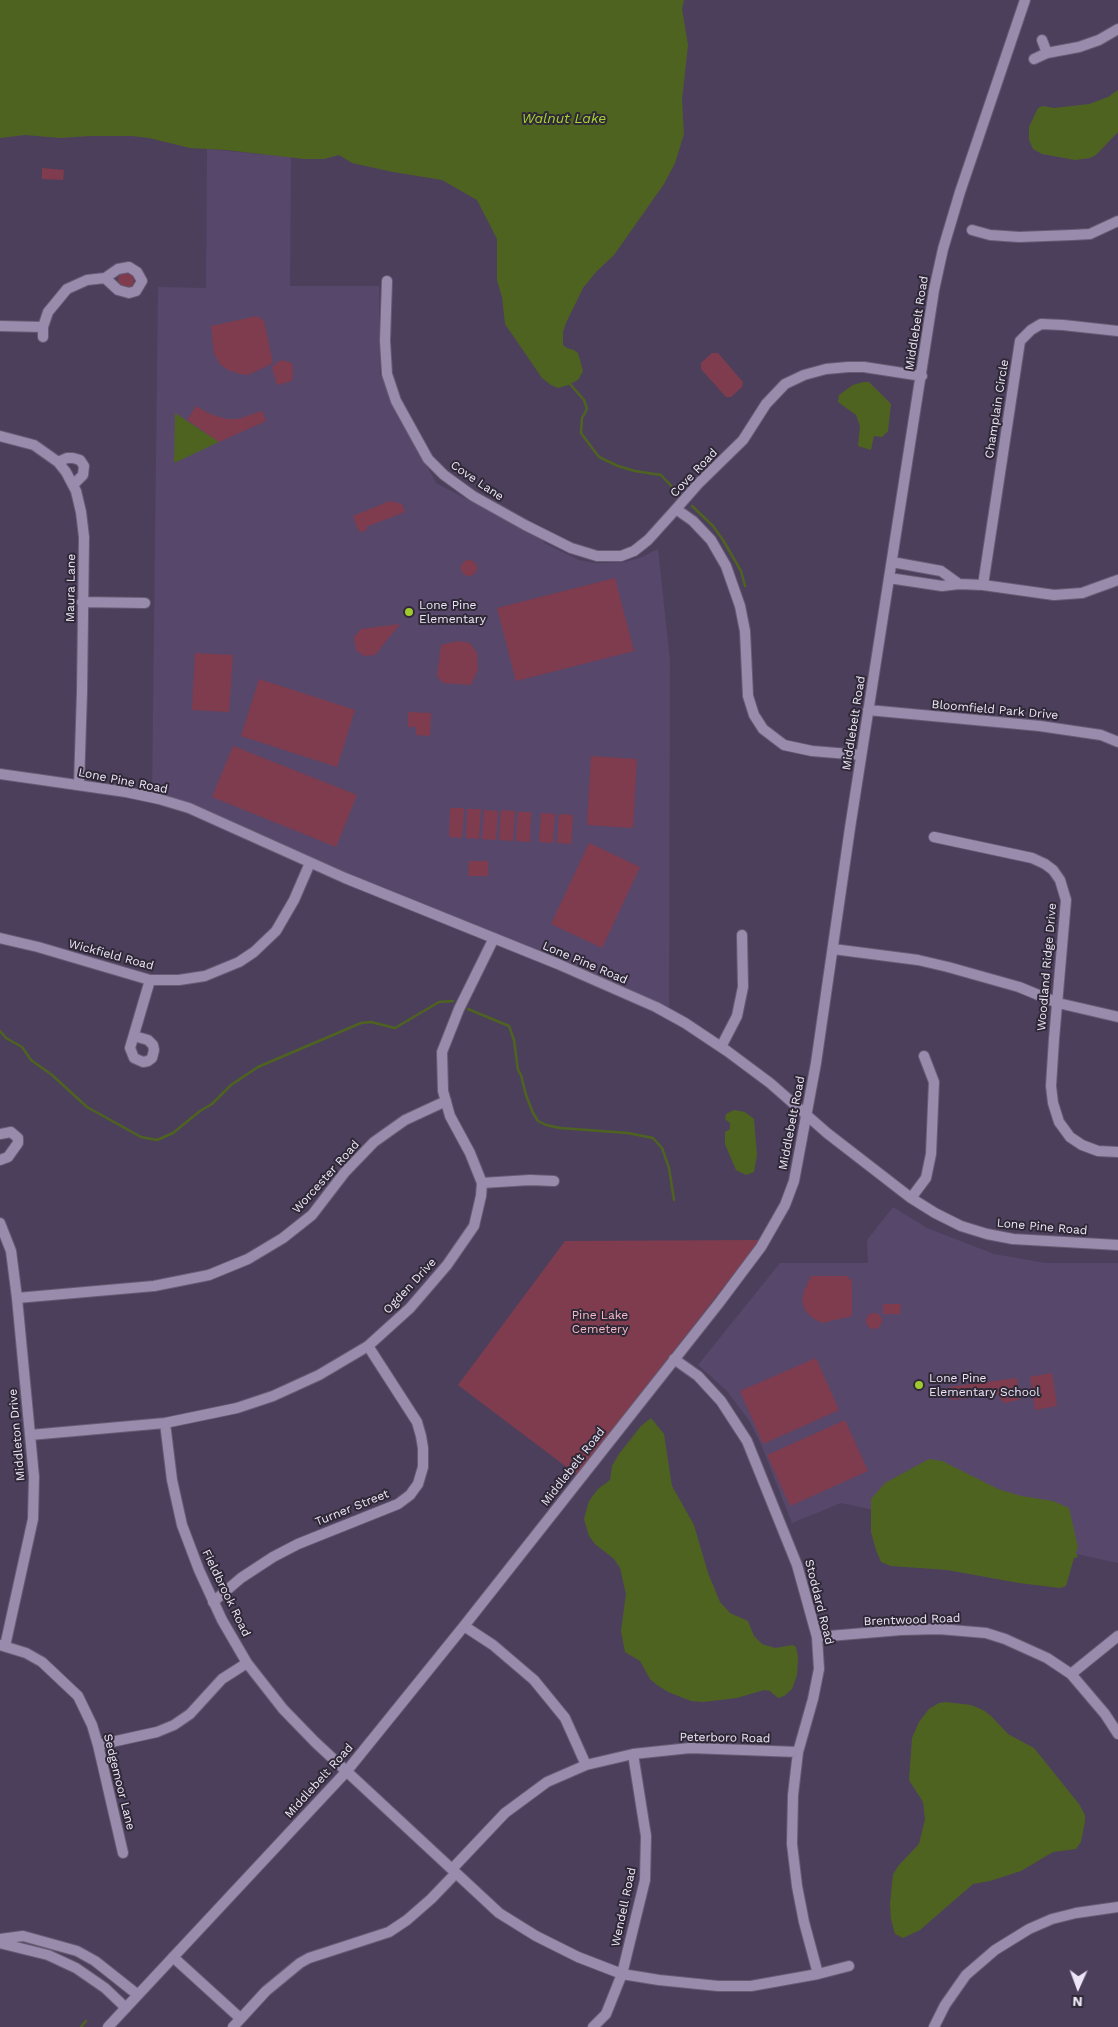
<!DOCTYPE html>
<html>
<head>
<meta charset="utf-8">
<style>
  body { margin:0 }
  #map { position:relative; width:1118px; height:2027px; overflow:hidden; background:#4c3f5c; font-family:"Work Sans",sans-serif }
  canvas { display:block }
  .north { position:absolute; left:1053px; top:1962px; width:50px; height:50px; -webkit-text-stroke:4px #2f2937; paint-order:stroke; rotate:182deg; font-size:14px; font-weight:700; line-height:20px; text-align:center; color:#eee6f8 }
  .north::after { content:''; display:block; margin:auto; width:18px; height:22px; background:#eee6f8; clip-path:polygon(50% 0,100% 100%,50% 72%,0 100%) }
</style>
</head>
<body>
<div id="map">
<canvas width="1118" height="2027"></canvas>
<div class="north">N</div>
</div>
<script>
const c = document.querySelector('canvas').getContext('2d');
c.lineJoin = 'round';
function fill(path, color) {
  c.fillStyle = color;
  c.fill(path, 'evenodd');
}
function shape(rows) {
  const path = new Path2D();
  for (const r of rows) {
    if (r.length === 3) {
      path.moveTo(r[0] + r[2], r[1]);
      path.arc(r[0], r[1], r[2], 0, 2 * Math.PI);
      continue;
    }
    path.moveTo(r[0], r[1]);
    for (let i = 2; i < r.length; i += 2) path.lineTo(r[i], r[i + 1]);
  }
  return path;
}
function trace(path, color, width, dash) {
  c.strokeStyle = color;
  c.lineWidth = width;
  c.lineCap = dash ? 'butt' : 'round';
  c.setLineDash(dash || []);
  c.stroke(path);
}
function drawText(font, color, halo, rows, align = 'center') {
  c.font = font + ' "Work Sans",sans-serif';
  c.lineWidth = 4;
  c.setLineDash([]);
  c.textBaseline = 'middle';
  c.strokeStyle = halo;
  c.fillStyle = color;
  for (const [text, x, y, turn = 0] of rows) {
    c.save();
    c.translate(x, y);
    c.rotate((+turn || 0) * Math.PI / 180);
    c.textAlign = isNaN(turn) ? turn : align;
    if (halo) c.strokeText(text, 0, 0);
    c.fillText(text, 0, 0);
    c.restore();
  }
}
fill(shape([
  [207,149,291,157,290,286,379,286,380,374,436,483,543,539,544,543,579,560,595,563,625,562,642,557,658,549,670,661,669,1017,197,811,152,799,158,287,206,288],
  [893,1207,927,1228,994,1254,1045,1263,1118,1263,1118,1563,841,1503,792,1523,761,1444,750,1422,727,1391,698,1365,780,1263,868,1263,867,1240]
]), '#57476a');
fill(shape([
  [42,168,64,170,63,180,42,179],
  [126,280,8],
  [257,316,264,321,273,363,248,375,240,374,228,370,220,364,214,354,211,326],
  [712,353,718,353,743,382,742,387,731,397,726,397,701,369,701,363],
  [281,360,292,363,293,375,292,381,277,385,272,367],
  [196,406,210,414,227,419,238,419,262,411,266,421,219,442,187,420],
  [390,501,402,504,405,512,366,527,367,530,359,532,353,516],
  [469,568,8],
  [615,578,634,651,516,681,497,608],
  [400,624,375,655,364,656,356,650,354,637,361,629],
  [458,641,470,643,477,653,478,669,471,685,443,683,437,676,441,645],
  [195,653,233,655,229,712,192,710],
  [259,679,355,710,337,767,241,736],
  [408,712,431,713,430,736,416,735,416,727,408,727],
  [233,746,357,795,336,847,212,797],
  [591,756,637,759,633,828,587,825],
  [450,808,464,808,462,838,449,837],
  [467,809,481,809,479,839,466,838],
  [484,810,498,811,496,840,482,839],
  [501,810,515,811,513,841,499,840],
  [518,812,531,812,530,842,516,841],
  [541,813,555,814,553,843,539,842],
  [559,814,573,815,571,844,557,843],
  [589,843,640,867,602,948,551,924],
  [469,861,488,861,488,876,468,876],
  [760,1240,577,1475,458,1385,565,1241],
  [811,1276,847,1276,852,1281,852,1316,822,1323,811,1317,805,1310,802,1301,804,1291],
  [883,1304,901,1304,900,1314,883,1314],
  [874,1321,8],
  [816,1358,839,1410,763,1444,740,1391],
  [1052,1373,1057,1406,1035,1410,1030,1377],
  [1017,1378,1020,1399,1014,1401,1004,1403,996,1393,952,1400,949,1397,948,1387],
  [845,1420,868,1471,790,1506,767,1455]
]), '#7f3c4e');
fill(shape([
  [0,0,684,0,682,9,688,45,682,100,684,134,675,163,664,184,614,255,596,272,583,288,566,323,563,332,563,345,567,348,574,350,578,353,583,371,578,380,568,385,558,388,551,385,542,378,505,324,502,297,497,280,497,239,477,200,442,180,393,172,352,163,339,155,324,159,304,159,226,150,190,148,149,138,132,136,90,136,60,138,25,135,0,138],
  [1118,90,1118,132,1096,155,1090,158,1075,160,1042,154,1033,149,1029,140,1029,127,1038,108,1043,106,1054,108,1089,104,1108,97],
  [863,382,869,382,891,404,888,431,882,437,874,436,871,450,858,446,860,426,856,415,838,402,839,395,853,385],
  [175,413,219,442,174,463],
  [734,1110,745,1112,754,1119,757,1155,754,1172,746,1175,736,1170,725,1144,725,1132,730,1129,730,1123,725,1119,726,1114],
  [651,1418,664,1434,672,1486,694,1525,708,1573,720,1602,730,1613,748,1621,754,1636,762,1644,775,1648,793,1645,796,1647,798,1657,797,1675,792,1689,784,1696,778,1698,770,1691,764,1690,737,1698,703,1702,691,1701,668,1692,657,1685,650,1679,640,1661,625,1652,621,1631,626,1594,620,1568,614,1559,595,1544,589,1536,584,1519,589,1501,598,1489,610,1480,612,1466,619,1454,641,1426],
  [929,1459,942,1461,998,1489,1021,1496,1053,1501,1069,1508,1078,1547,1076,1553,1078,1557,1074,1558,1066,1586,1060,1588,1019,1583,947,1570,891,1566,881,1562,876,1550,871,1532,871,1499,885,1483],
  [946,1702,971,1705,983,1710,991,1716,1008,1734,1034,1748,1079,1804,1085,1815,1085,1821,1081,1842,1076,1849,1053,1852,1021,1871,990,1881,973,1884,920,1930,903,1938,895,1934,891,1919,890,1904,893,1874,899,1865,919,1844,925,1819,923,1802,909,1780,912,1738,919,1722,929,1709,939,1703]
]), '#4f6321');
trace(shape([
  [570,384,584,400,587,409,582,418,581,433,599,457,618,466,635,471,661,475,676,491],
  [692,506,713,526,723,540,741,571,745,586],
  [468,1009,509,1026,514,1040,518,1070,521,1075,526,1095,533,1113,538,1121,546,1125,560,1128,628,1133,653,1138,662,1148,669,1168,674,1200],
  [0,1031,6,1038,22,1047,31,1060,52,1075,87,1107,141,1137,157,1140,173,1133,200,1111,212,1104,231,1085,258,1067,361,1023,371,1022,395,1028,439,1002,453,1001],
  [81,2027,86,2021]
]), '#4f6321', 2.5);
const minor = shape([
  [1042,40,1047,53],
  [1034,59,1047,53,1079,47,1099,40,1118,29],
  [972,230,990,235,1019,237,1072,235,1090,234,1118,221],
  [387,281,385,341,387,374,396,401,428,459,444,475,473,496,525,525,571,548,597,556,621,556,634,551,648,540,676,509],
  [0,326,43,327],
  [43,337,43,327,48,312,67,289,87,280,105,278,118,290,129,293,136,291,142,281,137,272,129,267,118,269,105,278],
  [0,436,34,445,58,462,66,472,76,491,81,512,84,537,82,692,79,785],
  [58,462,67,458,73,458,80,460,84,466,83,475,73,485],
  [892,562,941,571,959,584],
  [889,578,942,586,959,584,983,585,1054,595,1082,593,1118,580],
  [983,585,1020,341,1031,330,1041,324,1063,325,1118,331],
  [82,602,145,603],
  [868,710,1040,726,1101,735,1118,742],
  [861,755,812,751,784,745,763,729,754,715,748,696,745,631,740,606,726,566,711,540,693,521,676,509,698,484,743,440,766,404,785,384,804,375,826,369,848,367,864,367,922,376],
  [0,774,126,792,159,799,189,808,345,878,558,964,656,1007,685,1023,727,1051,770,1083,827,1133,911,1198,935,1213,961,1226,987,1234,1013,1239,1118,1245],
  [934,837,1032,858,1045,864,1053,870,1060,880,1066,900,1054,1039,1051,1086,1053,1103,1059,1122,1070,1137,1082,1145,1098,1151,1118,1152],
  [0,938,38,947,150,980,179,980,205,976,239,962,254,952,276,931,294,900,310,863],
  [833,949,918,960,948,967,1019,987,1058,1003,1118,1017],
  [134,1036,148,1040,153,1045,154,1050,152,1058,148,1061,143,1062,134,1058,130,1048,150,980],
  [721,1047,737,1016,743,987,742,935],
  [0,1134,11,1132,18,1138,18,1143,8,1157,0,1160],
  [482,1183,530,1180,554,1181],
  [911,1198,926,1178,931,1154,934,1082,924,1056],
  [0,1223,11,1251,17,1298,34,1477,33,1519,5,1646],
  [17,1298,154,1286,209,1275,248,1259,283,1238,312,1215,345,1172,374,1142,405,1120,446,1101],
  [674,1359,698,1376,721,1401,747,1441,797,1565,817,1637,819,1669,813,1699,798,1752,793,1795,792,1844,797,1886,804,1922,818,1974],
  [165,1423,172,1480,182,1525,199,1570,222,1620,247,1663,283,1709,315,1742,499,1913,536,1936,578,1957,622,1974,659,1980,718,1986,751,1986,818,1974,849,1966],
  [30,1435,165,1423,237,1408,273,1396,319,1375,368,1346,410,1308,447,1265,474,1226,481,1196,482,1183,470,1153,450,1116,443,1091,442,1052,459,1009,494,938],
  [213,1602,241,1578,273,1557,298,1544,398,1504,410,1495,418,1484,423,1467,423,1448,421,1436,417,1422,368,1346],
  [464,1626,493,1645,534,1680,565,1718,586,1765],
  [817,1637,901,1630,939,1629,986,1633,1005,1639,1047,1658,1071,1674,1105,1714,1118,1734],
  [0,1645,26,1653,42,1662,78,1696,92,1725,98,1745,123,1853],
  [1071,1674,1118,1636],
  [98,1745,157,1732,174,1725,190,1714,222,1679,247,1663],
  [452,1869,505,1813,547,1782,586,1765,633,1754,690,1748,798,1752],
  [0,1939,23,1936,77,1951,95,1961,138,1995],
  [0,1943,48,1955,76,1968,105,1988,126,2008],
  [173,1957,240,2018],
  [108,2027,346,1772,464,1626,719,1303,761,1247,785,1205,794,1181,816,1063,850,828,934,290,943,249,960,192,1025,0],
  [233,2027,266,1991,300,1963,309,1958,389,1932,407,1920,431,1899,456,1873],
  [593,2027,606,2014,622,1974,645,1880,646,1836,633,1754],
  [934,2027,945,2005,966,1975,995,1950,1029,1929,1052,1919,1076,1913,1118,1907]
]);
trace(minor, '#675b74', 12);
trace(minor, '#998bac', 10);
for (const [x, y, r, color] of [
  [409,612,5,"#9fca2d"],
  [919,1385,5,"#9fca2d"]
]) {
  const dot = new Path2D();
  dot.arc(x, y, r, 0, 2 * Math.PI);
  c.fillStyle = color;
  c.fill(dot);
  trace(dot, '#2f2937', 2);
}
drawText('12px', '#eee6f8', '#2f2937', [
  ["Middlebelt Road",917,323,-81],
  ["Champlain Circle",997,409,-81],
  ["Cove Road",694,473,-46],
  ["Cove Lane",477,481,34],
  ["Maura Lane",71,588,-89],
  ["Bloomfield Park Drive",995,710,5],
  ["Middlebelt Road",854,723,-81],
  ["Lone Pine Road",123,781,11],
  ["Wickfield Road",111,955,15],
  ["Lone Pine Road",585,963,23],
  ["Woodland Ridge Drive",1047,967,-85],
  ["Middlebelt Road",792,1123,-79],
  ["Worcester Road",326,1177,-48],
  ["Lone Pine Road",1042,1227,5],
  ["Ogden Drive",410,1286,-47],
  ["Middleton Drive",17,1435,-95],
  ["Middlebelt Road",573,1467,-52],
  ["Turner Street",352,1508,-22],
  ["Fieldbrook Road",226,1593,64],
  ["Stoddard Road",819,1602,76],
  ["Brentwood Road",912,1620,-2],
  ["Peterboro Road",725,1738,1],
  ["Middlebelt Road",319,1781,-48],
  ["Sedgemoor Lane",119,1782,76],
  ["Wendell Road",624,1907,-78]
]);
drawText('12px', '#eee6f8', '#2f2937', [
  ["Lone Pine",419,605],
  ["Elementary",419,619],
  ["Lone Pine",929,1378],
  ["Elementary School",929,1392]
], 'left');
drawText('12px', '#f8b9c7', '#2f2937', [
  ["Pine Lake",600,1315],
  ["Cemetery",600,1329]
]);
drawText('italic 14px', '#a7d431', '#2f2937', [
  ["Walnut Lake",564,119]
]);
</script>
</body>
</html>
